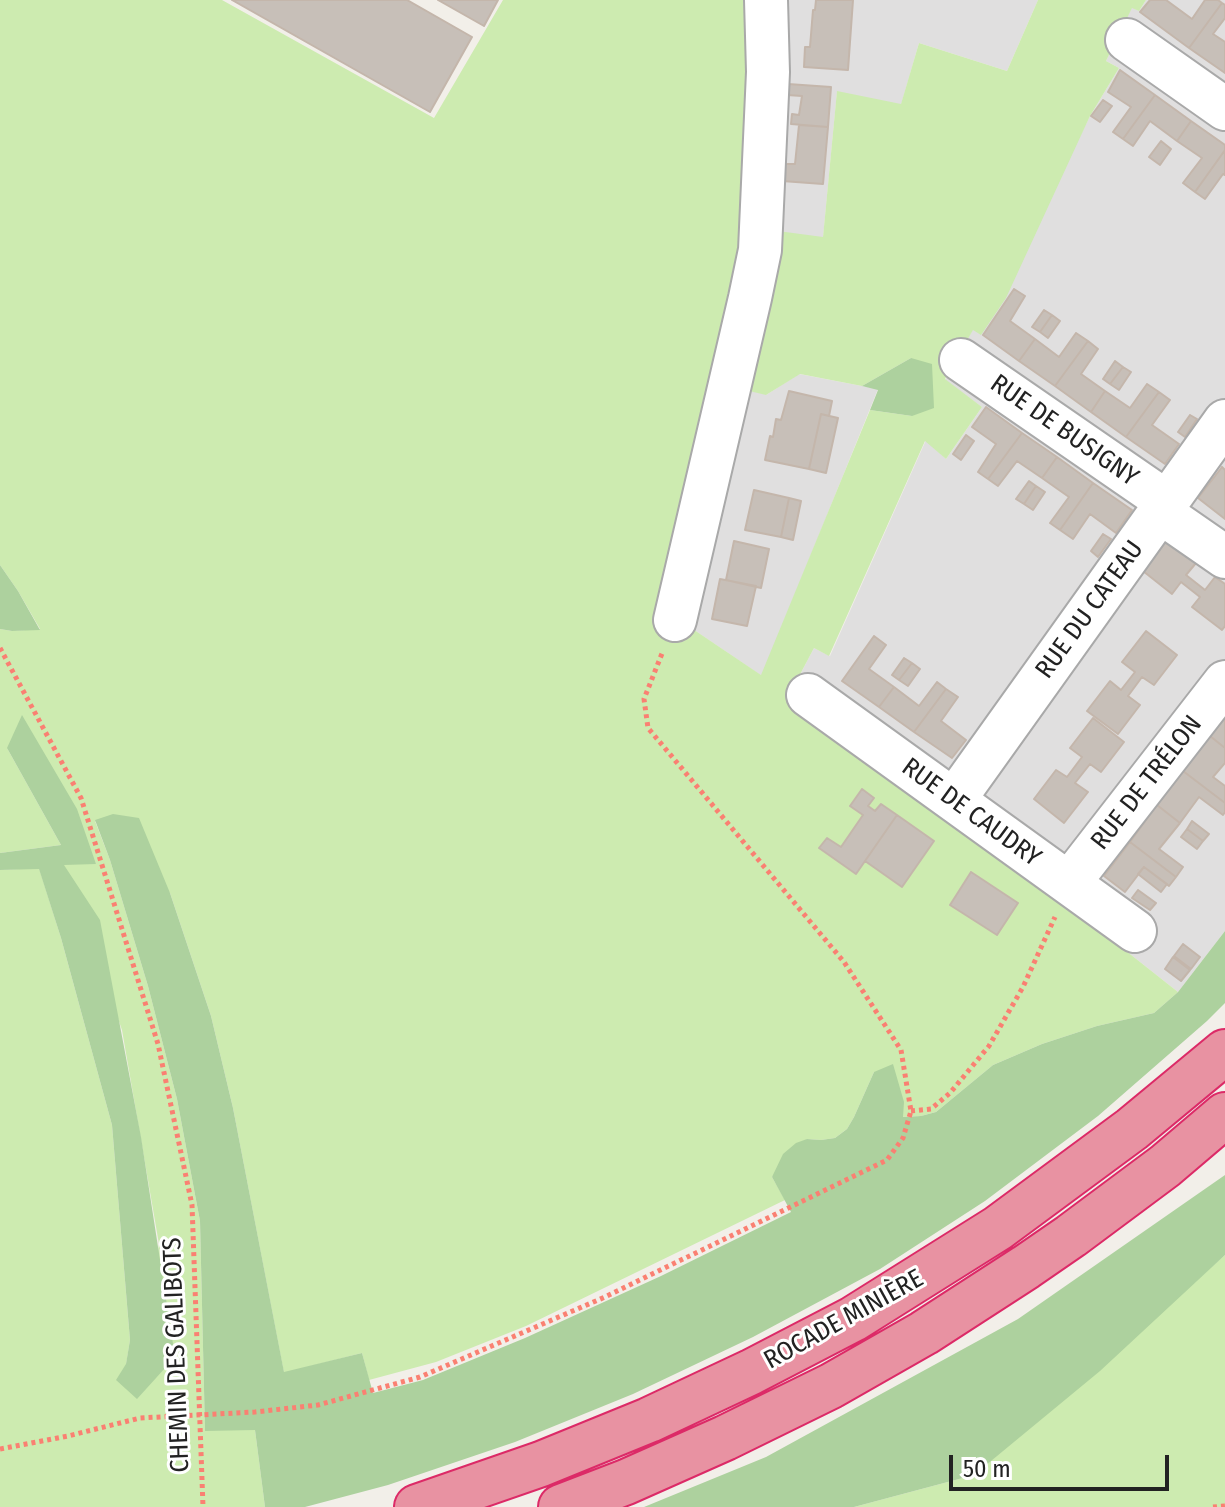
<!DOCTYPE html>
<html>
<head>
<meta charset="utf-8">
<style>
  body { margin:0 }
  #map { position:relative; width:1225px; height:1507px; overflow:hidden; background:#f2efe9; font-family:"Fira Sans Condensed",sans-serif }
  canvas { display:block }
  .scale { position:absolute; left:949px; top:1455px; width:220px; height:36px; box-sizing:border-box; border:4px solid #222; border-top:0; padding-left:10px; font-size:24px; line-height:28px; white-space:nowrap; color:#222; -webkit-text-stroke:6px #fff; paint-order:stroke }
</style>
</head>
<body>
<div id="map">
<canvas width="1225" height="1507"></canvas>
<div class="scale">50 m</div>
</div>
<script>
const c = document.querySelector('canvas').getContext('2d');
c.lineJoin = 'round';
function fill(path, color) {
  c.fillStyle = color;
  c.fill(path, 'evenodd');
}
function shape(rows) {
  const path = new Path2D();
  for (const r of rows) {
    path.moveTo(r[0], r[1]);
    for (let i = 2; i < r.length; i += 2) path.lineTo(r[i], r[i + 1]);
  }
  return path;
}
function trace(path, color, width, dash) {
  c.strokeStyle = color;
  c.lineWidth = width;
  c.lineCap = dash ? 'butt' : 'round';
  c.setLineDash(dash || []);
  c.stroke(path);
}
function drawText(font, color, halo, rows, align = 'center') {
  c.font = font + ' "Fira Sans Condensed",sans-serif';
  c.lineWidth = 6;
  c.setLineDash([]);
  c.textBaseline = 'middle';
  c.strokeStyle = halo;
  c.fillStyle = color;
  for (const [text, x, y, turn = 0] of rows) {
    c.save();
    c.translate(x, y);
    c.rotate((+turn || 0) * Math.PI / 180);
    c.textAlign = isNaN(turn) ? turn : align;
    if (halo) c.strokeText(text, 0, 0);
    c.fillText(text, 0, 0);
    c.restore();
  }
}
fill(shape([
  [752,0,1038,0,1007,71,919,43,901,105,837,92,823,238,766,395,799,374,878,389,762,676,669,613],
  [1146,0,1225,0,1225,931,1178,992,1049,890,786,701,814,648,830,656,926,440,946,459,982,407,945,380,973,329,981,334,1090,116,1119,68,1106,61,1132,7,1139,11]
]), '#e0dfdf');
fill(shape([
  [0,0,222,0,434,118,503,0,752,0,750,230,669,613,761,675,870,410,912,416,911,358,862,386,800,374,766,395,741,389,778,231,823,237,837,91,901,104,919,43,1007,71,1038,0,1146,0,1139,11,1132,8,1106,61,1119,68,1090,116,1006,298,981,335,973,330,945,379,982,407,946,459,925,441,829,656,814,648,786,701,1049,890,1178,992,1154,1013,1097,1026,1042,1044,993,1065,936,1112,921,1116,902,1117,874,1072,854,1117,847,1129,835,1138,821,1140,807,1139,772,1177,785,1200,526,1326,436,1362,369,1380,362,1353,284,1373,233,1108,211,1016,170,893,95,821,110,860,148,986,177,1099,200,1221,205,1430,255,1430,265,1507,0,1507,0,870,39,868,61,938,112,1125,130,1340,126,1365,137,1398,159,1244,122,1030,63,864,96,864,7,748,61,845,0,853,0,629,12,631,40,629,18,591,0,565],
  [1225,1255,1225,1507,854,1507,974,1475]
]), '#cdebb0');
fill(shape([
  [911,358,932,364,934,408,912,416,870,410,878,390,862,386],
  [0,565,18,591,40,630,12,631,0,629],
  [22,715,77,809,96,864,64,865,100,920,141,1137,175,1357,137,1399,116,1380,126,1364,130,1340,112,1125,61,938,39,869,0,870,0,853,61,845,7,748],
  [113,814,139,818,170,893,211,1016,233,1108,284,1372,362,1353,373,1393,423,1380,525,1338,661,1276,791,1212,772,1177,783,1154,796,1143,807,1139,821,1140,835,1138,847,1129,854,1117,874,1072,893,1064,904,1102,903,1117,921,1116,936,1112,993,1065,1042,1044,1097,1026,1154,1013,1178,992,1225,931,1225,1003,1207,1021,1098,1116,985,1201,880,1269,753,1337,633,1394,515,1442,388,1485,305,1507,265,1507,255,1430,205,1431,200,1221,177,1099,148,986,110,860,95,820],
  [1225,1175,1225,1255,1100,1371,974,1475,854,1507,644,1507,766,1457,1018,1319]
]), '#add19e');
const building = shape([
  [232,0,407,0,472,37,430,112,232,0],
  [438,0,498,0,484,26,438,0],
  [816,0,853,0,848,70,804,67,805,47,810,47,813,10,815,10,816,0],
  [1150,0,1166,0,1192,19,1205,0,1218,0,1222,3,1189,48,1140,12,1150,0],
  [1222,3,1225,5,1225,18,1213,34,1225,42,1225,73,1189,48,1222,3],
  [1120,70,1155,95,1123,139,1113,132,1131,107,1108,92,1120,70],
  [788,84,831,87,828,127,791,124,792,114,799,115,802,96,787,95,788,84],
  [1155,95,1191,121,1177,141,1150,121,1133,146,1123,139,1155,95],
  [1103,100,1112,106,1100,122,1091,116,1103,100],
  [1191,121,1225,145,1225,150,1195,192,1183,183,1202,158,1177,141,1191,121],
  [799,125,828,127,823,184,782,181,783,164,795,164,799,125],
  [1161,141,1171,149,1160,165,1149,157,1161,141],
  [1225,150,1225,175,1223,174,1205,199,1195,192,1225,150],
  [1014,289,1025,296,1010,321,1035,339,1019,361,983,335,1014,289],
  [1044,310,1052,315,1040,332,1032,327,1044,310],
  [1052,315,1060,321,1048,338,1040,332,1052,315],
  [1076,333,1088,341,1055,386,1019,361,1035,339,1059,357,1076,333],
  [1088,341,1098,349,1081,374,1105,391,1091,412,1055,386,1088,341],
  [1115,361,1123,367,1110,384,1103,379,1115,361],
  [1123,367,1131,372,1119,390,1110,384,1123,367],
  [1147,384,1159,392,1126,437,1091,412,1105,391,1130,408,1147,384],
  [789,391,832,401,829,416,821,414,809,469,765,460,770,436,773,437,776,419,781,420,789,391],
  [1159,392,1170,400,1152,425,1179,444,1165,464,1126,437,1159,392],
  [986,407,1022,433,988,479,978,472,996,444,972,427,986,407],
  [821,414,838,418,826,473,809,469,821,414],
  [1190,415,1197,419,1185,437,1178,432,1190,415],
  [1022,433,1057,457,1042,478,1017,461,998,486,988,479,1022,433],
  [966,435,974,441,961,460,953,454,966,435],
  [1057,457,1093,483,1060,530,1050,523,1069,497,1042,478,1057,457],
  [1222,467,1225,470,1225,519,1198,498,1222,467],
  [1029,481,1036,486,1024,504,1016,499,1029,481],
  [1093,483,1132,510,1116,533,1090,514,1073,539,1060,530,1093,483],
  [1036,486,1045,492,1033,510,1024,504,1036,486],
  [754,490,789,498,781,537,745,530,754,490],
  [789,498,801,501,793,540,781,537,789,498],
  [1103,534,1111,539,1098,557,1091,551,1103,534],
  [1167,540,1196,563,1186,575,1205,590,1215,577,1225,584,1225,626,1222,630,1192,607,1200,597,1181,582,1172,594,1143,571,1167,540],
  [734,541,769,549,761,588,726,580,734,541],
  [720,579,756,586,747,626,712,619,720,579],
  [1146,631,1177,655,1154,685,1142,677,1128,696,1140,705,1118,734,1087,711,1110,681,1121,690,1135,672,1122,662,1146,631],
  [874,636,886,645,869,669,894,687,879,707,842,681,874,636],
  [904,658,912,663,899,680,892,675,904,658],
  [912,663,920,669,908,686,899,680,912,663],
  [937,682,946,689,914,732,879,707,894,687,919,706,937,682],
  [946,689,958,697,941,721,966,740,952,758,914,732,946,689],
  [1225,717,1225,748,1210,736,1225,717],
  [1093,718,1124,742,1101,772,1090,764,1075,783,1088,792,1064,823,1034,799,1056,770,1067,777,1082,757,1070,748,1093,718],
  [1210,736,1225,748,1225,763,1213,777,1225,786,1225,803,1183,771,1210,736],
  [1183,771,1225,803,1225,812,1223,815,1199,797,1180,823,1157,805,1183,771],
  [862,789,874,798,868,806,875,811,881,804,897,815,856,874,819,848,827,838,841,847,863,815,850,806,862,789],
  [1157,805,1180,823,1159,849,1183,867,1176,877,1130,842,1157,805],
  [897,815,934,841,902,887,865,861,897,815],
  [1192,821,1209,834,1203,841,1187,829,1192,821],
  [1187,829,1203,841,1197,849,1181,837,1187,829],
  [1130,842,1176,877,1169,886,1144,867,1125,892,1104,876,1130,842],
  [1144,867,1167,884,1161,892,1138,874,1144,867],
  [971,872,1018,903,997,935,950,905,971,872],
  [1138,890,1156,903,1150,910,1132,898,1138,890],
  [1183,944,1200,957,1191,969,1174,956,1183,944],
  [1173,957,1190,970,1181,981,1165,969,1173,957]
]);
fill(building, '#c7bfb8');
trace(building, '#c4b6ab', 2);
const minor = shape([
  [1127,40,1225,109],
  [961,360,1167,502],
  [1160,512,1225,557],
  [675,620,750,298,760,250,768,72,766,0],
  [808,695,1135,931],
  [954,800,1225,421],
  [1069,883,1225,682]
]);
const highway = shape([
  [417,1507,541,1464,649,1420,751,1372,853,1319,998,1228,1132,1129,1225,1052],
  [561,1507,626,1482,725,1438,831,1386,924,1333,1026,1267,1071,1236,1165,1166,1225,1115]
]);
trace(minor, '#a9a9a9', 46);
trace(highway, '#dc2a67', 48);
trace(shape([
  [0,648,81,798,158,1044,192,1205,203,1507],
  [911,1111,931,1109,950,1093,989,1046,1023,987,1055,917],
  [0,1449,68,1436,140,1418,255,1412,318,1405,420,1377,605,1297,887,1160,903,1138,911,1111,901,1050,844,962,648,728,644,699,663,651],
  [1213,1507,1225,1506]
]), '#fa8072', 5, [4, 4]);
trace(minor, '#fff', 42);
trace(highway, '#e892a2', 44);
drawText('26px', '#222', '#fff', [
  ["RUE DE BUSIGNY",1064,431,35],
  ["RUE DU CATEAU",1090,610,-54],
  ["RUE DE TRÉLON",1147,783,-52],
  ["RUE DE CAUDRY",971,813,36],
  ["ROCADE MINIÈRE",844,1320,-29],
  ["CHEMIN DES GALIBOTS",177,1355,-92]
]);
</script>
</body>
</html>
